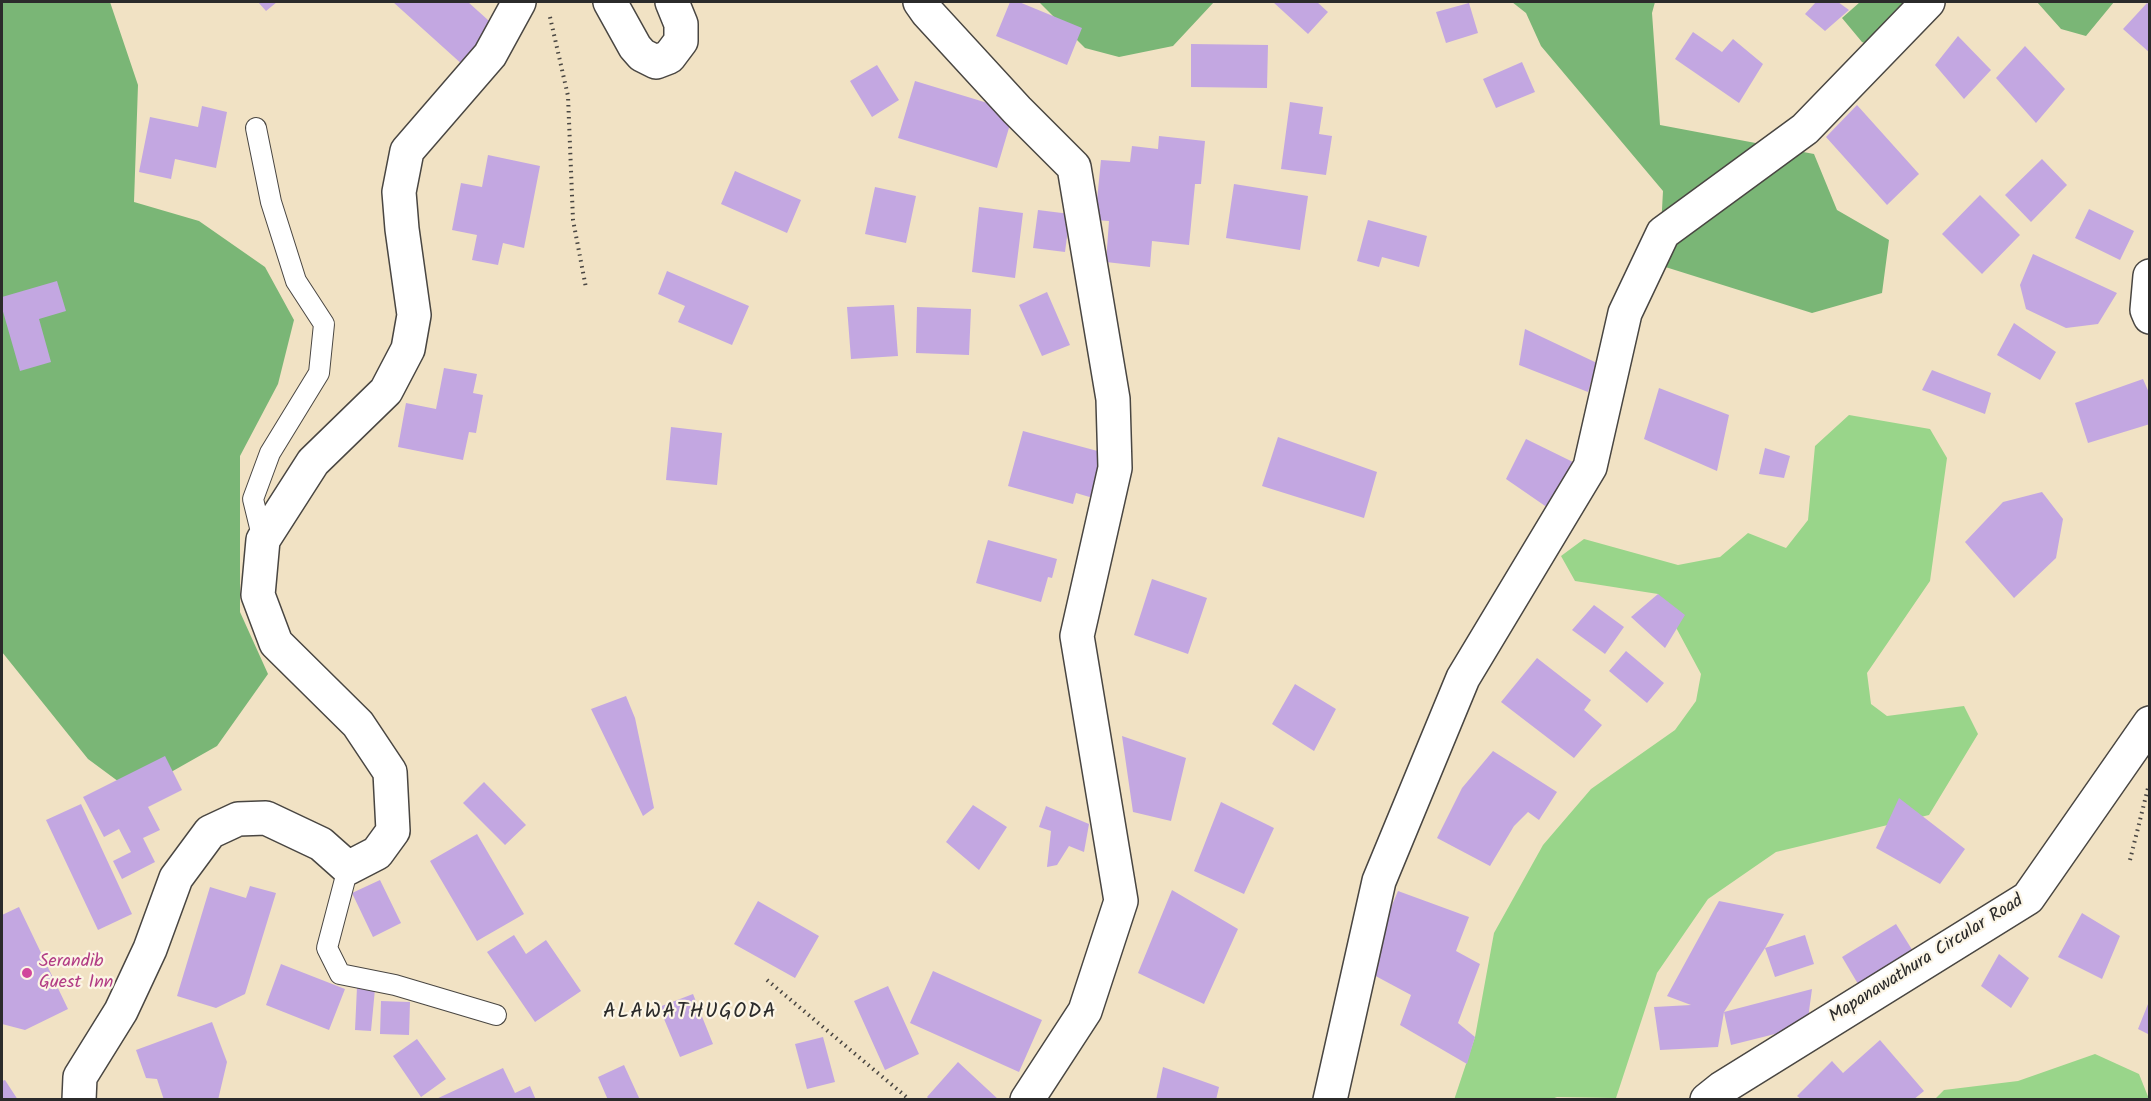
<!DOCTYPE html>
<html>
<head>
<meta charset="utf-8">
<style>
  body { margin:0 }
  #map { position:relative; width:2151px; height:1101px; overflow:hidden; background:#f1e2c4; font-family:Kalam,sans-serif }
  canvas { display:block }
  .frame { position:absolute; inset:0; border:3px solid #2b2b2b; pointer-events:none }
</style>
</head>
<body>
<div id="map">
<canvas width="2151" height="1101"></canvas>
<div class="frame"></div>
</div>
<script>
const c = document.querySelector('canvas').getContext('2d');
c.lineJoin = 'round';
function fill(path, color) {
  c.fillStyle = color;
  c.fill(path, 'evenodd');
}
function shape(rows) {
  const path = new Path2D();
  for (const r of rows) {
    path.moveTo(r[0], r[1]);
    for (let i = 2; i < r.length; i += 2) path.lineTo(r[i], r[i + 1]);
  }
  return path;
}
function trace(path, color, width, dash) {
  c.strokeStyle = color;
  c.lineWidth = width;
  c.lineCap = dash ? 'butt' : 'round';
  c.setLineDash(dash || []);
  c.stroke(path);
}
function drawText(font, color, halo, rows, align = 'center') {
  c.font = font + ' Kalam,sans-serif';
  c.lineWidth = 4.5;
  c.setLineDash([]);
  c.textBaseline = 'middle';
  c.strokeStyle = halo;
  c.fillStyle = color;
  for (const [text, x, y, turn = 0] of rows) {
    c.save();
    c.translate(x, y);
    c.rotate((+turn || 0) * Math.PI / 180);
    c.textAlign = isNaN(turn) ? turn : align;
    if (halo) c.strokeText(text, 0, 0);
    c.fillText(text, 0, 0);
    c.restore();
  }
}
fill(shape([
  [1849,415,1930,429,1947,458,1930,581,1867,673,1871,704,1887,716,1964,706,1978,734,1929,815,1776,852,1708,899,1657,973,1616,1098,1557,1097,1549,1100,1454,1100,1475,1037,1494,933,1543,845,1591,789,1675,730,1696,701,1701,674,1658,594,1575,581,1561,556,1584,539,1678,565,1720,557,1748,533,1786,548,1808,520,1815,446],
  [2095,1054,2139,1074,2149,1099,1935,1099,1944,1090,2018,1081]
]), '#99d58a');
fill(shape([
  [2,2,110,2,138,85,134,202,199,221,265,267,294,320,278,384,240,456,240,612,268,674,217,746,134,793,88,759,2,652],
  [1039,2,1214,2,1173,46,1119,57,1085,48],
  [1512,2,1655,2,1652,13,1660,125,1814,154,1837,210,1889,240,1882,293,1812,313,1659,265,1663,191,1541,46,1526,13],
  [1860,2,1935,2,1921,34,1893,54,1862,42,1842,18],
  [2037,2,2114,2,2086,36,2061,29]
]), '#7ab676');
fill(shape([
  [258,2,277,2,266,11],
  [393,2,468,2,498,29,464,66],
  [1010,2,1019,2,1082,28,1067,65,996,36],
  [1273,2,1317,2,1328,12,1308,34],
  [1816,2,1838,2,1849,10,1825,31,1805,14],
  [1469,3,1478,33,1446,43,1436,12],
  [2147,3,2150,5,2150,53,2123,29],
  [1693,32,1722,52,1733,39,1763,64,1739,103,1675,59],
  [1958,36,1991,70,1964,99,1935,65],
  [1191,44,1268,45,1267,88,1191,87],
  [2025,46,2065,89,2036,123,1996,78],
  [1522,62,1535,92,1496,108,1483,79],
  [877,65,899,100,872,117,850,81],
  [915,81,1014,111,997,168,898,138],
  [1290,102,1323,107,1319,134,1332,136,1326,175,1281,169],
  [1857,105,1919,174,1887,205,1826,137],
  [202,106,227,112,216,168,175,159,171,179,139,172,150,117,198,127],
  [1159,136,1205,141,1201,184,1195,184,1189,245,1152,241,1150,267,1106,262,1109,221,1095,220,1101,160,1130,162,1132,146,1158,149],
  [488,155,540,166,524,248,503,243,498,265,472,260,477,235,452,230,461,183,482,187],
  [2042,159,2067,185,2031,222,2005,195],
  [735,171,801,200,787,233,721,204],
  [1234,184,1308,196,1300,250,1226,238],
  [875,187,916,196,906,243,865,234],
  [1980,195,2020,235,1982,274,1942,234],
  [979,207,1023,213,1015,278,972,272],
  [2089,209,2134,231,2120,260,2075,238],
  [1038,210,1070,214,1065,252,1033,248],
  [1368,220,1427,236,1419,267,1382,257,1379,267,1357,261],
  [2033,254,2117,293,2098,324,2066,328,2026,309,2020,285],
  [667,271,749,306,732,345,678,322,685,306,658,294],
  [57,281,66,311,39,319,51,362,20,371,2,308,2,297],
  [1047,292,1070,345,1042,356,1019,305],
  [894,305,898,356,851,359,847,307],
  [917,307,971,309,969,355,916,353],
  [2014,323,2056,352,2040,380,1997,355],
  [1525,329,1597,363,1588,392,1519,365],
  [444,368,477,374,473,393,483,395,476,433,469,432,463,460,398,447,406,403,436,409],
  [1932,370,1991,393,1985,414,1922,390],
  [2143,379,2150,395,2150,424,2088,443,2075,403],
  [1659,388,1729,415,1717,471,1644,439],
  [671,427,722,433,717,485,666,480],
  [1023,431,1105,453,1093,498,1076,493,1073,504,1008,486],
  [1278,437,1377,472,1364,518,1262,486],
  [1526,439,1573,462,1551,510,1506,479],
  [1765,448,1790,456,1784,478,1759,474],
  [2042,492,2063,519,2056,558,2014,598,1965,542,2003,502],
  [988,540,1057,559,1052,578,1048,577,1041,602,976,583],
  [1152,579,1207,598,1188,654,1134,635],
  [1658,594,1685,615,1665,648,1631,617],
  [1594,605,1624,627,1605,654,1572,630],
  [1626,651,1664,683,1647,703,1609,671],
  [1537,658,1591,700,1584,710,1602,725,1574,758,1501,702],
  [1295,684,1336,709,1314,751,1272,724],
  [626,696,635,718,654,808,643,816,591,709],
  [1122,736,1186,758,1171,821,1133,812],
  [1493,751,1557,792,1539,820,1528,812,1514,826,1490,866,1437,838,1462,788],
  [165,756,182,790,148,807,160,830,143,838,155,862,122,879,113,861,131,852,119,829,104,837,83,797],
  [484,782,526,825,505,845,463,803],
  [1899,798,1965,849,1940,884,1876,848],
  [1221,802,1274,828,1244,894,1194,871],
  [81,804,132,914,98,930,46,820],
  [973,805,1007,827,979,870,946,842],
  [1046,806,1089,824,1084,852,1069,846,1057,865,1047,867,1051,831,1039,827],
  [477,834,524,914,477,941,430,861],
  [380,880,401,923,373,937,352,893],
  [250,886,276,893,245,994,216,1008,177,996,210,887,246,898],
  [1172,890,1238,929,1204,1004,1138,973],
  [1398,891,1469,917,1456,951,1480,964,1458,1023,1475,1037,1467,1064,1400,1025,1411,995,1370,973,1381,931],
  [758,901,819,936,795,978,734,944],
  [1719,901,1784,914,1765,948,1805,935,1814,964,1775,977,1765,948,1724,1012,1812,989,1807,1026,1731,1045,1724,1012,1718,1047,1660,1050,1654,1007,1691,1005,1667,996],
  [19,907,68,1009,25,1030,2,1024,2,915],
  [2082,913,2120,936,2102,979,2058,957],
  [1896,924,1916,956,1861,989,1842,957],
  [514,935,526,954,546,940,581,991,535,1022,487,952],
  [1999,954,2029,978,2011,1008,1981,986],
  [281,964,345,989,329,1030,266,1005],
  [933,971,1042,1020,1019,1072,910,1023],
  [888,986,919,1054,885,1070,854,1001],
  [357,987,375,989,371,1031,355,1030],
  [693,994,713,1044,680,1057,659,1007],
  [2150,999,2150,1035,2138,1029],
  [381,1001,410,1002,409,1035,380,1034],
  [212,1022,227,1062,218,1100,164,1100,157,1079,146,1078,136,1050],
  [823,1037,835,1082,807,1089,795,1044],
  [417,1039,446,1079,421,1097,393,1056],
  [1880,1040,1924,1091,1913,1100,1802,1100,1797,1096,1832,1061,1843,1073],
  [958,1062,999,1100,930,1100,927,1097],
  [624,1065,640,1100,608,1100,598,1077],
  [1163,1067,1219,1087,1216,1100,1156,1100],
  [503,1068,515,1093,530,1086,536,1100,434,1100],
  [5,1080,18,1100,2,1100,2,1081]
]), '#c3a7e1');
const service = shape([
  [256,128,271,202,296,281,324,324,319,373,270,453,253,499,263,540],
  [348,868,327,948,340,974,395,985,496,1015]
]);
const minor = shape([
  [610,2,635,47,642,55,656,62,669,57,681,41,681,24,672,2],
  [920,2,927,12,1017,110,1074,167,1113,399,1115,468,1077,636,1121,901,1085,1011,1027,1100],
  [2150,276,2147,310,2150,317],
  [79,1100,80,1077,121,1011,150,949,176,878,210,832,238,819,266,818,321,844,348,868,377,853,393,831,390,772,358,724,276,643,258,595,263,540,313,462,386,391,408,349,414,315,402,229,399,192,407,151,490,55,519,2],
  [1330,1100,1379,881,1463,678,1590,467,1625,313,1663,233,1805,129,1928,2],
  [1707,1100,1722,1088,2028,898,2150,723]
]);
trace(service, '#494642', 22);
trace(minor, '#494642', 36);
trace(shape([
  [550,17,568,96,573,220,586,288],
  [2130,860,2148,788],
  [767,980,910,1100]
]), '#494642', 4, [1.5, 4.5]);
trace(service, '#fff', 20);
trace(minor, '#fff', 33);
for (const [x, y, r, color] of [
  [27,973,6,"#d1479c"]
]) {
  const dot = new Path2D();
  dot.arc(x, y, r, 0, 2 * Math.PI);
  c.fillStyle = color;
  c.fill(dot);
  trace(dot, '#fcf5e5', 2);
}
drawText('18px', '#2b2b2b', '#fcf5e5', [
  ["Mapanawathura Circular Road",1927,960,-32]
]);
drawText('18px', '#b23c85', '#fcf5e5', [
  ["Serandib",39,963],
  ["Guest Inn",39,984]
], 'left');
c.letterSpacing = '1.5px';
drawText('21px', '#2b2b2b', '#fcf5e5', [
  ["ALAWATHUGODA",690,1013]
]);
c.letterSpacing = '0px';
</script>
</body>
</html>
